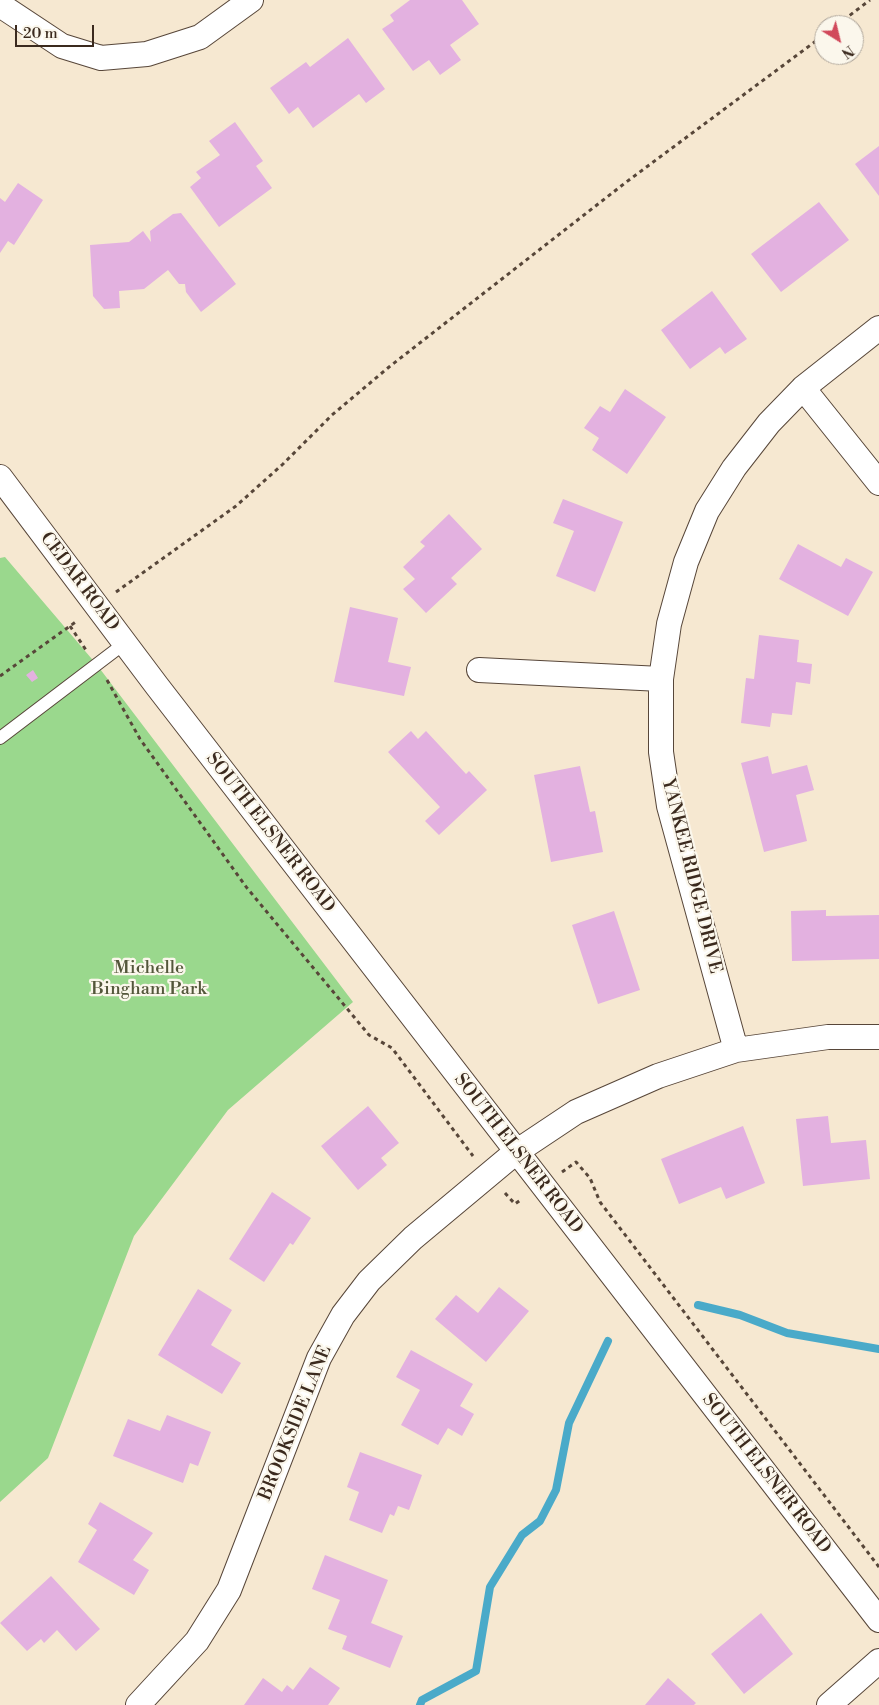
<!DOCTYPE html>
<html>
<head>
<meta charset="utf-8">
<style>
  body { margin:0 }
  #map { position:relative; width:879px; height:1705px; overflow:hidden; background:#f6e8d1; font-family:"Libre Bodoni",serif }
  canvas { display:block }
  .north { position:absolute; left:814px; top:15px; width:50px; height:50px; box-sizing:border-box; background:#fbf7ec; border:1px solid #aea59a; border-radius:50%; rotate:144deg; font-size:14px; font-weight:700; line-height:20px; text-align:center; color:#3b2a1e }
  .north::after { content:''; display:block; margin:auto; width:18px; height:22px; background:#d1495b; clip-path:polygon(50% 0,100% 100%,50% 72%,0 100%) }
  .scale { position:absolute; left:15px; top:25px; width:79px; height:22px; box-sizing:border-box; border:2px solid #3b2a1e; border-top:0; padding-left:6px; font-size:15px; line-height:18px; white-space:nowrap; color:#3b2a1e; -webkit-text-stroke:4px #fbf7ec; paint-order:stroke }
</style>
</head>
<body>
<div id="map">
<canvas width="879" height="1705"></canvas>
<div class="north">N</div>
<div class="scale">20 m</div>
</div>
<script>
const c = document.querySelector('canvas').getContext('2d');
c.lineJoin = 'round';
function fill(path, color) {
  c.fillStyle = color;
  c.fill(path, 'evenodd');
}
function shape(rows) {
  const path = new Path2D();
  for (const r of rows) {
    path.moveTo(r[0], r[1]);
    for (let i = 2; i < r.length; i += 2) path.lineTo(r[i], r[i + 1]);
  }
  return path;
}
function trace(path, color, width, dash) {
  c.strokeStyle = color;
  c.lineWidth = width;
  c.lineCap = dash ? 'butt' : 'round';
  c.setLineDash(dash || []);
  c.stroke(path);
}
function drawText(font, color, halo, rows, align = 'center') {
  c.font = font + ' "Libre Bodoni",serif';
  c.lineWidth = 4.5;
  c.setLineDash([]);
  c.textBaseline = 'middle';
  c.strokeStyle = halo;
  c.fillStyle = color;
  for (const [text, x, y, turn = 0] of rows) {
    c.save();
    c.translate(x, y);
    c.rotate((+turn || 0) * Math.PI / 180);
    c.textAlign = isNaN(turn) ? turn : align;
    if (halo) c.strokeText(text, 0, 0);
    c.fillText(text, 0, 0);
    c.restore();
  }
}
fill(shape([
  [5,557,97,665,353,1002,228,1110,134,1236,48,1458,0,1502,0,558]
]), '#9ad88d');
trace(shape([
  [698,1305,740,1315,787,1333,879,1349],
  [420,1705,422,1700,476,1671,490,1587,522,1535,540,1521,556,1490,569,1423,608,1341]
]), '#4aaac9', 8);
fill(shape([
  [410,0,462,0,479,24,450,45,461,60,440,75,429,60,413,71,382,29,394,21,390,15],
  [348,38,385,89,366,103,359,94,313,128,298,107,289,114,270,88,306,62,310,67],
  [235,122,263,161,256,166,272,188,219,227,190,187,201,178,196,172,220,155,209,141],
  [879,146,879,196,855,164],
  [18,183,43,200,14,245,8,241,0,253,0,198,5,202],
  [819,202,849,240,781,292,751,254],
  [181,213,236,284,201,312,186,292,185,284,179,284,168,270,144,289,119,291,120,308,104,309,93,296,90,245,129,242,143,231,151,242,150,231,173,214],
  [712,291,747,339,725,354,720,347,690,369,661,330],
  [625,389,666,417,627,474,592,450,599,438,584,428,600,406,610,412],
  [563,499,623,522,595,592,556,576,574,531,553,523],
  [449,514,482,549,451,578,457,584,426,613,403,589,415,579,403,567,425,546,420,542],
  [798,544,841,567,846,558,873,572,848,616,779,579],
  [350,607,398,618,388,662,411,667,404,696,334,682],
  [759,635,799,640,797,662,812,664,810,684,796,682,792,715,772,713,770,727,741,723,746,678,754,679],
  [33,670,38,678,32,682,26,675],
  [411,731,418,739,426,731,466,774,469,771,487,790,439,835,425,821,440,807,388,752],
  [768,756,772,774,807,765,814,790,796,795,807,841,764,852,741,763],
  [580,766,590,812,595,811,603,852,551,862,534,775],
  [826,910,826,916,879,915,879,959,792,961,791,911],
  [614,911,640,990,598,1004,572,925],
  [368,1106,399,1143,381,1158,387,1165,358,1190,321,1146],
  [828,1116,831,1143,866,1140,870,1179,803,1186,796,1119],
  [743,1126,765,1183,726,1199,721,1187,679,1204,661,1159],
  [272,1192,311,1218,293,1245,290,1243,264,1282,229,1259],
  [499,1287,529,1311,486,1362,435,1319,456,1295,478,1313],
  [198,1289,232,1310,211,1345,241,1363,222,1394,158,1355],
  [411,1350,473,1384,460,1406,474,1414,462,1436,448,1428,438,1445,401,1425,420,1390,396,1377],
  [167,1415,211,1432,198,1466,190,1463,183,1483,113,1456,128,1419,160,1431],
  [360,1452,422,1475,409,1510,398,1506,394,1516,390,1514,382,1533,349,1520,359,1492,347,1487],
  [100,1502,153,1533,133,1560,149,1570,134,1595,78,1562,97,1530,88,1524],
  [325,1555,388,1580,371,1623,403,1636,390,1668,342,1649,347,1636,328,1629,340,1600,312,1589],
  [51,1576,100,1629,76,1651,57,1630,44,1643,41,1639,27,1651,0,1623],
  [761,1613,793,1654,744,1694,711,1654],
  [310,1667,340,1688,328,1705,244,1705,263,1678,282,1692,287,1685,293,1690],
  [668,1678,696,1703,694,1705,645,1705]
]), '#e3b1e0');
const service = shape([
  [0,738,125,643]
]);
const minor = shape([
  [0,5,62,46,101,58,147,54,200,37,251,0],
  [803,388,879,483],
  [0,477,157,686,879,1620],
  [479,670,661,679],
  [736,1050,669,806,661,752,661,679,669,624,686,562,707,511,734,468,769,423,803,388,879,328],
  [138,1705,197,1641,229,1590,319,1358,343,1315,369,1281,413,1238,516,1152,576,1112,658,1076,736,1050,828,1037,879,1037],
  [829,1705,879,1661]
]);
trace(service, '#574639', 14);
trace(minor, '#574639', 26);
trace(shape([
  [837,25,870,0],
  [116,592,236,506,283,464,332,415,389,367,625,183,824,35],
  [70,626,86,650],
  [0,676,77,621],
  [107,680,140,739,247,888,369,1035,392,1048,473,1156],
  [562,1172,576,1162,590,1178,600,1202,879,1567],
  [505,1193,515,1204,522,1199]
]), '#574639', 3, [4, 4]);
trace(service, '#fff', 12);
trace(minor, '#fff', 24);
drawText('18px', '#3b2a1e', '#fbf7ec', [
  ["CEDAR ROAD",79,582,53],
  ["SOUTH ELSNER ROAD",270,833,52],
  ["YANKEE RIDGE DRIVE",691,876,76],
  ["SOUTH ELSNER ROAD",518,1154,52],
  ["BROOKSIDE LANE",296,1423,-68],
  ["SOUTH ELSNER ROAD",766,1474,52]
]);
drawText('18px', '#53563a', '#fbf7ec', [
  ["Michelle",149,969],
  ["Bingham Park",149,990]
]);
</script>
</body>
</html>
